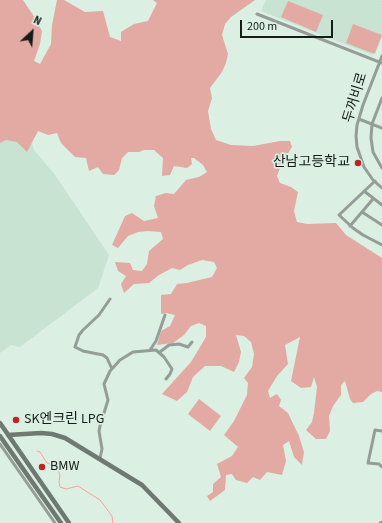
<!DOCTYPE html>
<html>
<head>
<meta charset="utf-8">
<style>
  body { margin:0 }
  #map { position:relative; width:382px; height:523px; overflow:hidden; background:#dbefe2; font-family:"Source Sans 3",sans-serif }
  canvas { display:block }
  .north { position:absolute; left:12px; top:12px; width:40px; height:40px; -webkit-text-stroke:3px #dbefe2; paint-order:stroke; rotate:26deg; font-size:11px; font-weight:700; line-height:16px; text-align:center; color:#161d19 }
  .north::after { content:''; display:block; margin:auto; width:14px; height:18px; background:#161d19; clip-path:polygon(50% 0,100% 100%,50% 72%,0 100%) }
  .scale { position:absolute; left:240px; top:20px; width:93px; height:18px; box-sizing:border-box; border:2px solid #161d19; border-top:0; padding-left:5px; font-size:12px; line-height:14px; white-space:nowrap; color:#161d19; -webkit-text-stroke:3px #dbefe2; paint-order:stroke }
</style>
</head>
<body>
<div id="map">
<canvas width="382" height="523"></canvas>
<div class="north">N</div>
<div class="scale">200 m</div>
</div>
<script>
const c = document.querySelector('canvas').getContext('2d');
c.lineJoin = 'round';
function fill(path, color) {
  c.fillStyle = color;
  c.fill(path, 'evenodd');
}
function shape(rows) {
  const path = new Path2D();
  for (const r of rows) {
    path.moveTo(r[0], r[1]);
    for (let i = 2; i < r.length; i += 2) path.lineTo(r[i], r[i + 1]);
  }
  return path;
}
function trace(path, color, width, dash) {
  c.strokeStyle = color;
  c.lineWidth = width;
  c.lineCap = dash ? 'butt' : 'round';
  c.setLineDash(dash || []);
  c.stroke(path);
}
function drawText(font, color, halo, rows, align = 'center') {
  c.font = font + ' "Source Sans 3","Noto Sans KR",sans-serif';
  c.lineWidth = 3.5;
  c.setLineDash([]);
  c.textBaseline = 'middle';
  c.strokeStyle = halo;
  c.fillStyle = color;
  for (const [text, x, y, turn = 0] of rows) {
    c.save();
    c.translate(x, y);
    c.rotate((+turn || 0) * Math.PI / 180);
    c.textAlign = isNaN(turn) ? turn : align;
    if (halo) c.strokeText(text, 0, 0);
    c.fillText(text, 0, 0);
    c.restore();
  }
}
fill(shape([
  [266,0,378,0,382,1,382,37,375,54,372,55,261,11],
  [28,131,34,150,55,175,109,255,98,288,20,347,11,345,0,353,0,136]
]), '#c8e3d2');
fill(shape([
  [0,0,23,0,35,18,42,31,40,44,34,61,40,64,51,44,52,25,57,0,64,0,85,12,103,11,110,37,121,41,121,32,134,24,148,21,157,3,153,0,255,0,231,17,225,24,222,35,228,54,226,63,222,72,210,88,212,98,208,111,211,129,216,140,231,145,253,146,280,141,290,141,292,147,282,163,277,176,280,183,291,187,298,192,294,211,297,222,307,224,336,223,346,235,382,258,382,392,377,391,371,394,363,402,353,403,350,399,345,381,341,385,341,395,333,406,329,416,330,431,326,439,316,439,306,430,312,422,314,413,317,387,314,377,311,387,301,388,291,381,300,337,285,345,288,364,277,376,268,391,270,398,277,394,281,400,279,406,288,413,299,436,304,452,302,465,294,457,289,441,283,445,286,461,282,475,267,472,260,480,253,477,247,483,236,480,232,474,226,475,225,490,210,501,207,496,213,492,213,484,221,477,217,464,232,456,238,447,224,435,234,421,247,395,248,383,244,378,252,367,254,354,251,342,244,336,236,335,241,352,239,362,234,372,221,366,205,366,193,377,187,392,177,401,162,394,191,362,206,337,206,326,199,323,191,326,184,335,173,343,157,345,161,331,170,326,175,315,166,313,161,314,161,295,171,294,177,284,187,283,212,277,217,268,214,262,202,260,188,265,180,270,172,268,159,275,149,283,134,284,124,293,121,284,126,276,118,271,115,262,130,263,133,270,142,271,147,264,149,251,163,239,161,232,148,231,138,232,128,236,118,248,112,245,125,216,132,213,144,221,158,218,154,206,156,196,166,193,174,194,186,180,199,177,207,172,203,165,194,158,191,158,192,164,187,168,174,166,170,175,162,176,163,158,154,150,144,150,139,152,128,152,122,158,119,170,114,175,103,174,98,167,89,171,86,158,75,157,61,143,57,133,48,135,38,131,27,152,17,142,6,140,0,143],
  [288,1,323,15,316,32,281,17],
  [353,24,382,35,375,53,372,53,346,43],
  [199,399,221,416,210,431,188,414]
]), '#e2aaa2');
trace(shape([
  [37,451,40,452,47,463,57,467,60,475,59,482,60,487,66,489,78,486,100,500,112,516,113,523]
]), '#fda197', 1);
trace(shape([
  [257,14,382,63],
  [382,56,363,105,357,125,356,136,357,147,364,167,373,180,382,188],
  [382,98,372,124,371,138,373,152,382,168],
  [359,119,382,128],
  [375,181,339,215,353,228,363,235,382,245],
  [364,191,382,205],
  [362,212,382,225],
  [350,226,373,199],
  [110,299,99,315,83,330,79,335,75,347,83,351,103,355,107,358,112,369],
  [150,350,156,341,165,315],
  [160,352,169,345,179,344,188,347,192,342],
  [382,431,375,430,368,463,379,464,382,467],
  [0,444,55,523],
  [100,458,102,449,99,431,100,426,108,400,104,384,110,371,120,360,133,352,156,350,164,357,172,369,170,374,166,379],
  [380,523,382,522]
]), '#959d98', 3);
trace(shape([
  [0,423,69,523],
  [8,435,41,433,52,434,65,438,142,485,179,523],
  [0,436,61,523]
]), '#6d7971', 4.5);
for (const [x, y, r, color] of [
  [358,163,4,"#b62725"],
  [16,420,4,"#b62725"],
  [42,467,4,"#b62725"]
]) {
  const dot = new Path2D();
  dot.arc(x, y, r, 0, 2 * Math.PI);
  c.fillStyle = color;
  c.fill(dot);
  trace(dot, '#dbefe2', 1.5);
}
drawText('14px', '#161d19', '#dbefe2', [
  ["두꺼비로",356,98,-73]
]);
drawText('14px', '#161d19', '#dbefe2', [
  ["산남고등학교",350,163,"right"],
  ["SK엔크린 LPG",24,420],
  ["BMW",50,467]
], 'left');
</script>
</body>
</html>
